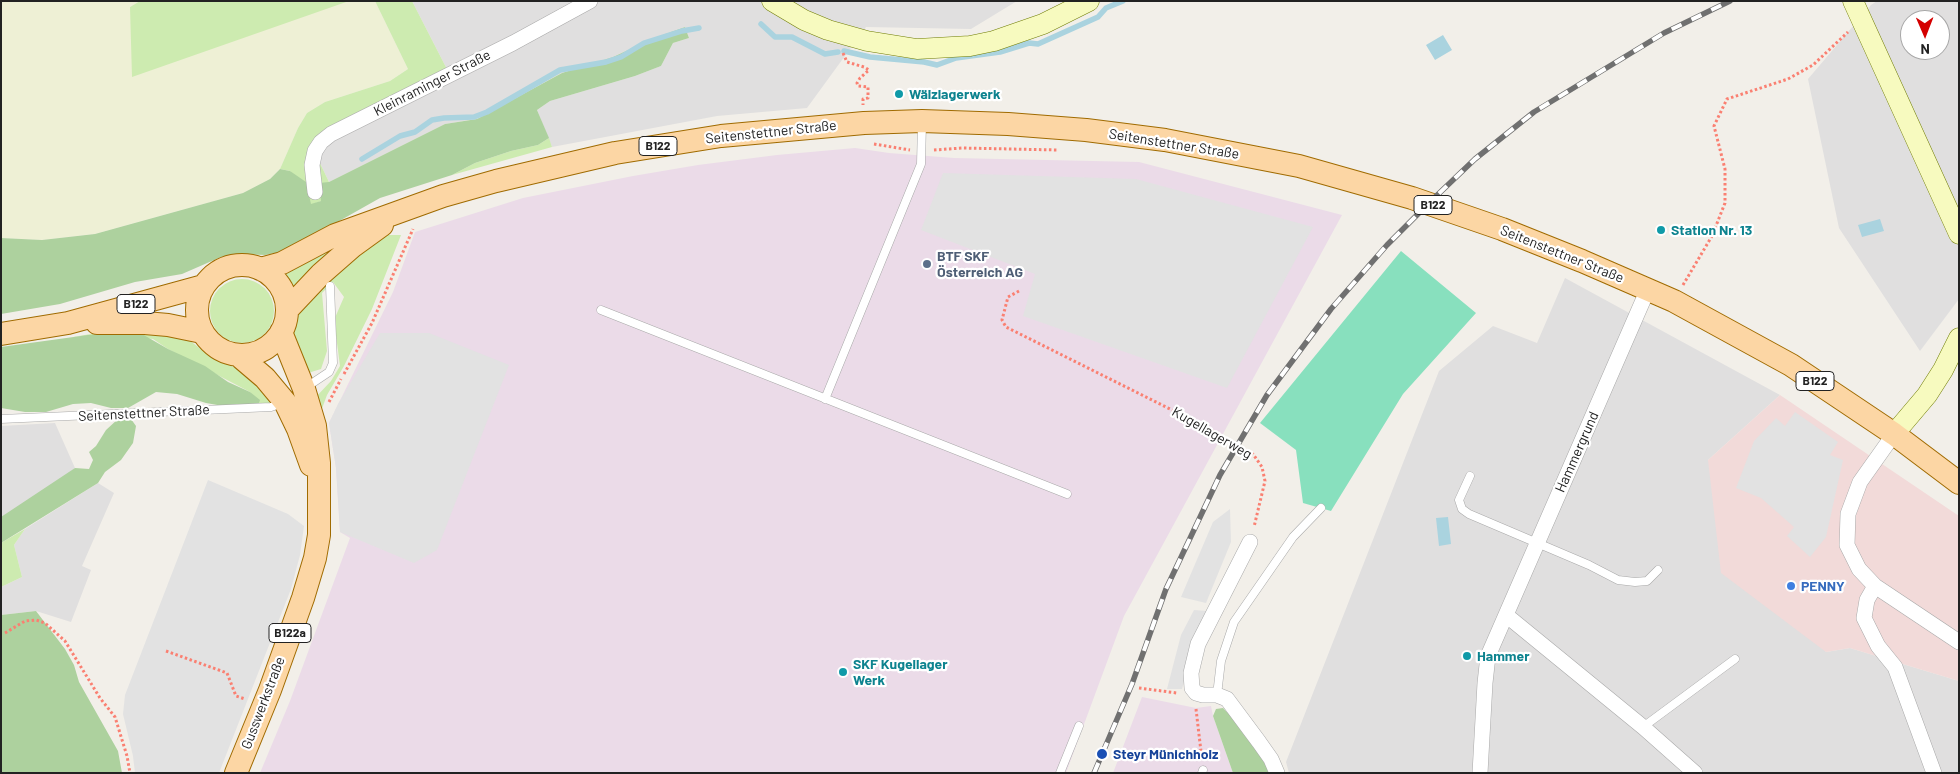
<!DOCTYPE html>
<html>
<head>
<meta charset="utf-8">
<style>
  body { margin:0 }
  #map { position:relative; width:1960px; height:774px; overflow:hidden; background:#f2efe9; font-family:Barlow,sans-serif }
  canvas { display:block }
  .frame { position:absolute; inset:0; border:2px solid #222; pointer-events:none }
  .north { position:absolute; left:1900px; top:10px; width:50px; height:50px; box-sizing:border-box; background:#fff; border:1px solid #a7a7a7; border-radius:50%; rotate:179deg; font-size:14px; font-weight:700; line-height:20px; text-align:center; color:#222 }
  .north::after { content:''; display:block; margin:auto; width:18px; height:22px; background:#d40000; clip-path:polygon(50% 0,100% 100%,50% 72%,0 100%) }
</style>
</head>
<body>
<div id="map">
<canvas width="1960" height="774"></canvas>
<div class="frame"></div>
<div class="north">N</div>
</div>
<script>
const c = document.querySelector('canvas').getContext('2d');
c.lineJoin = 'round';
function fill(path, color) {
  c.fillStyle = color;
  c.fill(path, 'evenodd');
}
function shape(rows) {
  const path = new Path2D();
  for (const r of rows) {
    if (r.length === 3) {
      path.moveTo(r[0] + r[2], r[1]);
      path.arc(r[0], r[1], r[2], 0, 2 * Math.PI);
      continue;
    }
    path.moveTo(r[0], r[1]);
    for (let i = 2; i < r.length; i += 2) path.lineTo(r[i], r[i + 1]);
  }
  return path;
}
function trace(path, color, width, dash) {
  c.strokeStyle = color;
  c.lineWidth = width;
  c.lineCap = dash ? 'butt' : 'round';
  c.setLineDash(dash || []);
  c.stroke(path);
}
function drawText(font, color, halo, rows, align = 'center') {
  c.font = font + ' Barlow,sans-serif';
  c.lineWidth = 4.5;
  c.setLineDash([]);
  c.textBaseline = 'middle';
  c.strokeStyle = halo;
  c.fillStyle = color;
  for (const [text, x, y, turn = 0] of rows) {
    c.save();
    c.translate(x, y);
    c.rotate((+turn || 0) * Math.PI / 180);
    c.textAlign = isNaN(turn) ? turn : align;
    if (halo) c.strokeText(text, 0, 0);
    c.fillText(text, 0, 0);
    c.restore();
  }
}
fill(shape([
  [412,1,1017,1,971,29,866,27,807,108,717,116,552,147,537,110,550,101,635,76,661,66,673,43,689,38,685,27,654,38,613,57,562,73,477,119,445,124,329,182,318,159,324,148,336,138,452,79],
  [1877,1,1959,1,1959,299,1920,351,1839,228,1808,79,1871,5],
  [1910,20,1940,20,1940,50,1910,50],
  [1565,278,1780,395,1708,460,1826,652,1850,648,1959,681,1959,773,1289,773,1286,762,1439,371,1493,326,1537,343],
  [55,423,75,468,28,509,1,526,1,426],
  [98,483,114,493,82,566,91,570,71,622,36,611,1,615,1,587,22,577,14,545,25,529]
]), '#e0dfdf');
fill(shape([
  [1780,395,1959,516,1959,681,1850,648,1826,652,1721,573,1708,460]
]), '#f2dad9');
fill(shape([
  [855,148,889,153,954,158,1139,162,1342,215,1124,616,1066,773,260,773,290,701,350,538,340,532,336,468,329,423,393,292,415,232,523,198,633,176,698,165,777,155],
  [1142,697,1196,708,1211,706,1213,716,1233,773,1113,773]
]), '#ebdbe8');
fill(shape([
  [1,1,140,1,130,7,375,1,408,69,390,81,325,102,307,113,298,128,280,169,270,179,243,193,95,234,42,240,1,238]
]), '#eef0d5');
fill(shape([
  [140,1,349,1,132,77,130,7],
  [375,1,412,1,452,79,336,138,324,148,318,159,329,182,321,201,311,205,290,171,280,169,298,128,307,113,325,102,390,81,408,69],
  [549,138,552,147,452,175,475,163,511,151,538,145],
  [384,235,401,235,372,309,344,366,327,395,320,414,314,399,331,381,340,366,334,320,344,297,333,282,322,293,327,351,321,369,308,373,293,333,296,317,312,292],
  [332,247,333,254,294,291,283,273,297,268],
  [242,311,32],
  [150,329,189,340,210,356,244,372,268,393,271,401,268,404,258,405,250,392,168,349,153,339,115,334,73,337,114,330],
  [25,529,14,545,22,577,1,587,1,543]
]), '#cdebb0');
fill(shape([
  [685,27,689,38,673,43,661,66,635,76,550,101,537,110,549,138,538,145,511,151,475,163,452,175,380,198,286,251,265,255,241,254,221,257,182,274,135,282,60,304,1,314,1,238,42,240,95,234,243,193,270,179,280,169,290,171,306,182,311,204,321,201,319,183,329,182,445,124,477,119,562,73,613,57,654,38],
  [142,334,168,349,205,366,228,382,250,392,260,400,259,403,258,405,223,406,206,403,177,394,156,392,128,408,111,408,91,403,73,404,46,412,25,412,1,408,1,347,88,335],
  [118,419,131,419,136,426,133,443,121,460,105,472,98,483,1,543,1,517,75,468,89,469,93,460,89,452,96,446,106,430],
  [36,611,65,649,74,665,79,682,118,751,122,773,1,773,1,615],
  [1223,708,1230,715,1262,756,1269,773,1233,773,1213,716,1216,709]
]), '#add19e');
fill(shape([
  [1401,251,1476,313,1403,394,1331,511,1303,503,1296,450,1260,423]
]), '#88e0be');
fill(shape([
  [943,173,1136,179,1313,227,1227,388,1023,316,1035,274,921,230],
  [380,333,429,333,509,365,437,550,414,563,340,532,336,468,329,423,338,404],
  [1795,412,1838,442,1830,455,1843,460,1826,537,1810,557,1787,536,1794,527,1761,498,1736,488,1754,441,1776,418,1785,426],
  [208,480,288,514,304,526,300,555,291,589,219,773,135,773,133,756,123,714,125,695],
  [1230,509,1231,542,1206,603,1181,597,1213,522],
  [1194,610,1207,611,1197,633,1182,689,1167,689,1181,635]
]), '#e2e2e2');
fill(shape([
  [1443,35,1452,50,1435,60,1426,45],
  [1880,219,1884,231,1862,237,1858,225],
  [1448,517,1451,544,1439,546,1436,518]
]), '#aad3df');
trace(shape([
  [761,24,775,37,792,37,825,54,838,52],
  [844,51,870,57,924,62,937,65,956,58,1000,52,1029,43,1038,44,1098,17,1106,8,1123,1],
  [362,159,400,136,415,132,432,120,444,118,474,117,487,112,560,70,606,62,621,57,644,43,682,31,699,28]
]), '#aad3df', 5.5);
const service = shape([
  [601,310,1067,494],
  [305,388,329,372,333,363,330,286],
  [825,399,921,164,922,123],
  [1,419,271,407,283,403],
  [1470,476,1459,500,1462,509,1469,514,1589,565,1618,580,1635,582,1647,581,1658,570],
  [1217,695,1221,661,1234,622,1293,537,1321,508],
  [1643,727,1735,659],
  [1060,773,1079,726],
  [1202,773,1203,770]
]);
const minor = shape([
  [315,192,312,165,315,151,321,142,331,134,513,43,590,1],
  [1894,434,1860,482,1848,514,1847,545,1859,569,1875,586,1959,642],
  [1250,542,1198,644,1191,673,1192,688,1196,693,1203,695,1217,695,1227,699,1259,742,1271,759,1277,773],
  [1875,586,1867,600,1864,618,1878,646,1895,667,1934,773],
  [1506,615,1643,727,1695,773],
  [1480,773,1485,683,1488,656,1648,289]
]);
const secondary = shape([
  [772,1,804,20,828,30,867,41,917,49,970,46,994,41,1043,24,1089,1],
  [1853,1,1959,234],
  [1894,434,1927,395,1943,370,1959,338]
]);
const primary = shape([
  [242,310,45],
  [260,269,282,263,335,235,443,196,496,181,615,153,721,136,864,123,922,121,1008,124,1086,130,1165,140,1299,166,1412,198,1502,229,1582,261,1674,301,1791,365,1894,434,1959,483],
  [287,310,321,274,353,246,382,225],
  [97,323,145,323,168,325,202,332],
  [1,334,68,323,203,286],
  [238,355,265,378,285,402,298,429,311,465],
  [236,773,270,690,303,598,315,558,319,535,319,463,315,426,304,389,281,332]
]);
trace(service, '#a9a9a9', 9);
trace(minor, '#a9a9a9', 16);
trace(secondary, '#707d05', 21);
trace(primary, '#a06b00', 24);
trace(shape([
  [843,53,847,62,864,67,869,70,860,78,857,83,858,86,868,87,868,98,863,99,863,105],
  [874,144,910,150],
  [934,150,962,148,1058,150],
  [1683,285,1712,236,1725,203,1725,169,1714,126,1727,99,1788,79,1813,65,1848,32],
  [1019,291,1008,297,1002,320,1006,327,1198,423,1253,454,1262,467,1265,481,1254,527],
  [344,374,372,323,413,229],
  [329,402,341,379],
  [5,633,25,621,36,620,45,623,65,641,100,698,115,717,127,756,130,773],
  [166,651,227,673,236,696,245,699],
  [1139,688,1177,693],
  [1196,709,1202,760]
]), '#fa8072', 3, [2.5, 2.5]);
trace(service, '#fff', 8);
trace(minor, '#fff', 15);
trace(secondary, '#f7fabf', 20);
trace(primary, '#fcd6a4', 22);
const rail = shape([
  [1094,773,1132,684,1166,589,1220,475,1267,395,1331,309,1387,245,1430,202,1475,159,1534,112,1664,33,1730,1]
]);
trace(rail, '#707070', 5.5);
trace(rail, '#fff', 4, [11]);
for (const [x, y, r, color] of [
  [899,94,5,"#0f9aa8"],
  [1661,230,5,"#0f9aa8"],
  [927,264,5,"#5c6f8a"],
  [1791,586,5,"#3f7fe0"],
  [1467,656,5,"#0f9aa8"],
  [843,672,5,"#0f9aa8"],
  [1102,754,6,"#1a4fb4"]
]) {
  const dot = new Path2D();
  dot.arc(x, y, r, 0, 2 * Math.PI);
  c.fillStyle = color;
  c.fill(dot);
  trace(dot, '#fff', 2);
}
for (const [x, y, w] of [
  [658,146,38],
  [1433,205,38],
  [136,304,38],
  [1815,381,38],
  [290,633,42]
]) {
  const box = new Path2D();
  box.roundRect(x - w / 2, y - 9.5, w, 19, 4);
  c.fillStyle = '#fff';
  c.fill(box);
  trace(box, '#222', 1);
}
drawText('bold 12px', '#222', null, [
  ["B122",658,146],
  ["B122",1433,205],
  ["B122",136,304],
  ["B122",1815,381],
  ["B122a",290,633]
]);
drawText('14px', '#222', '#fff', [
  ["Kleinraminger Straße",432,83,-27],
  ["Seitenstettner Straße",771,132,-6],
  ["Seitenstettner Straße",1174,144,9],
  ["Seitenstettner Straße",1562,254,22],
  ["Seitenstettner Straße",144,413,-3],
  ["Kugellagerweg",1212,433,30],
  ["Hammergrund",1577,452,-66],
  ["Gusswerkstraße",263,703,-69]
]);
drawText('bold 14px', '#0d838f', '#fff', [
  ["Wälzlagerwerk",909,94],
  ["Station Nr. 13",1671,230],
  ["Hammer",1477,656],
  ["SKF Kugellager",853,664],
  ["Werk",853,680]
], 'left');
drawText('bold 14px', '#4e5e75', '#fff', [
  ["BTF SKF",937,256],
  ["Österreich AG",937,272]
], 'left');
drawText('bold 14px', '#366cbe', '#fff', [
  ["PENNY",1801,586]
], 'left');
drawText('bold 14px', '#164399', '#fff', [
  ["Steyr Münichholz",1113,754]
], 'left');
</script>
</body>
</html>
